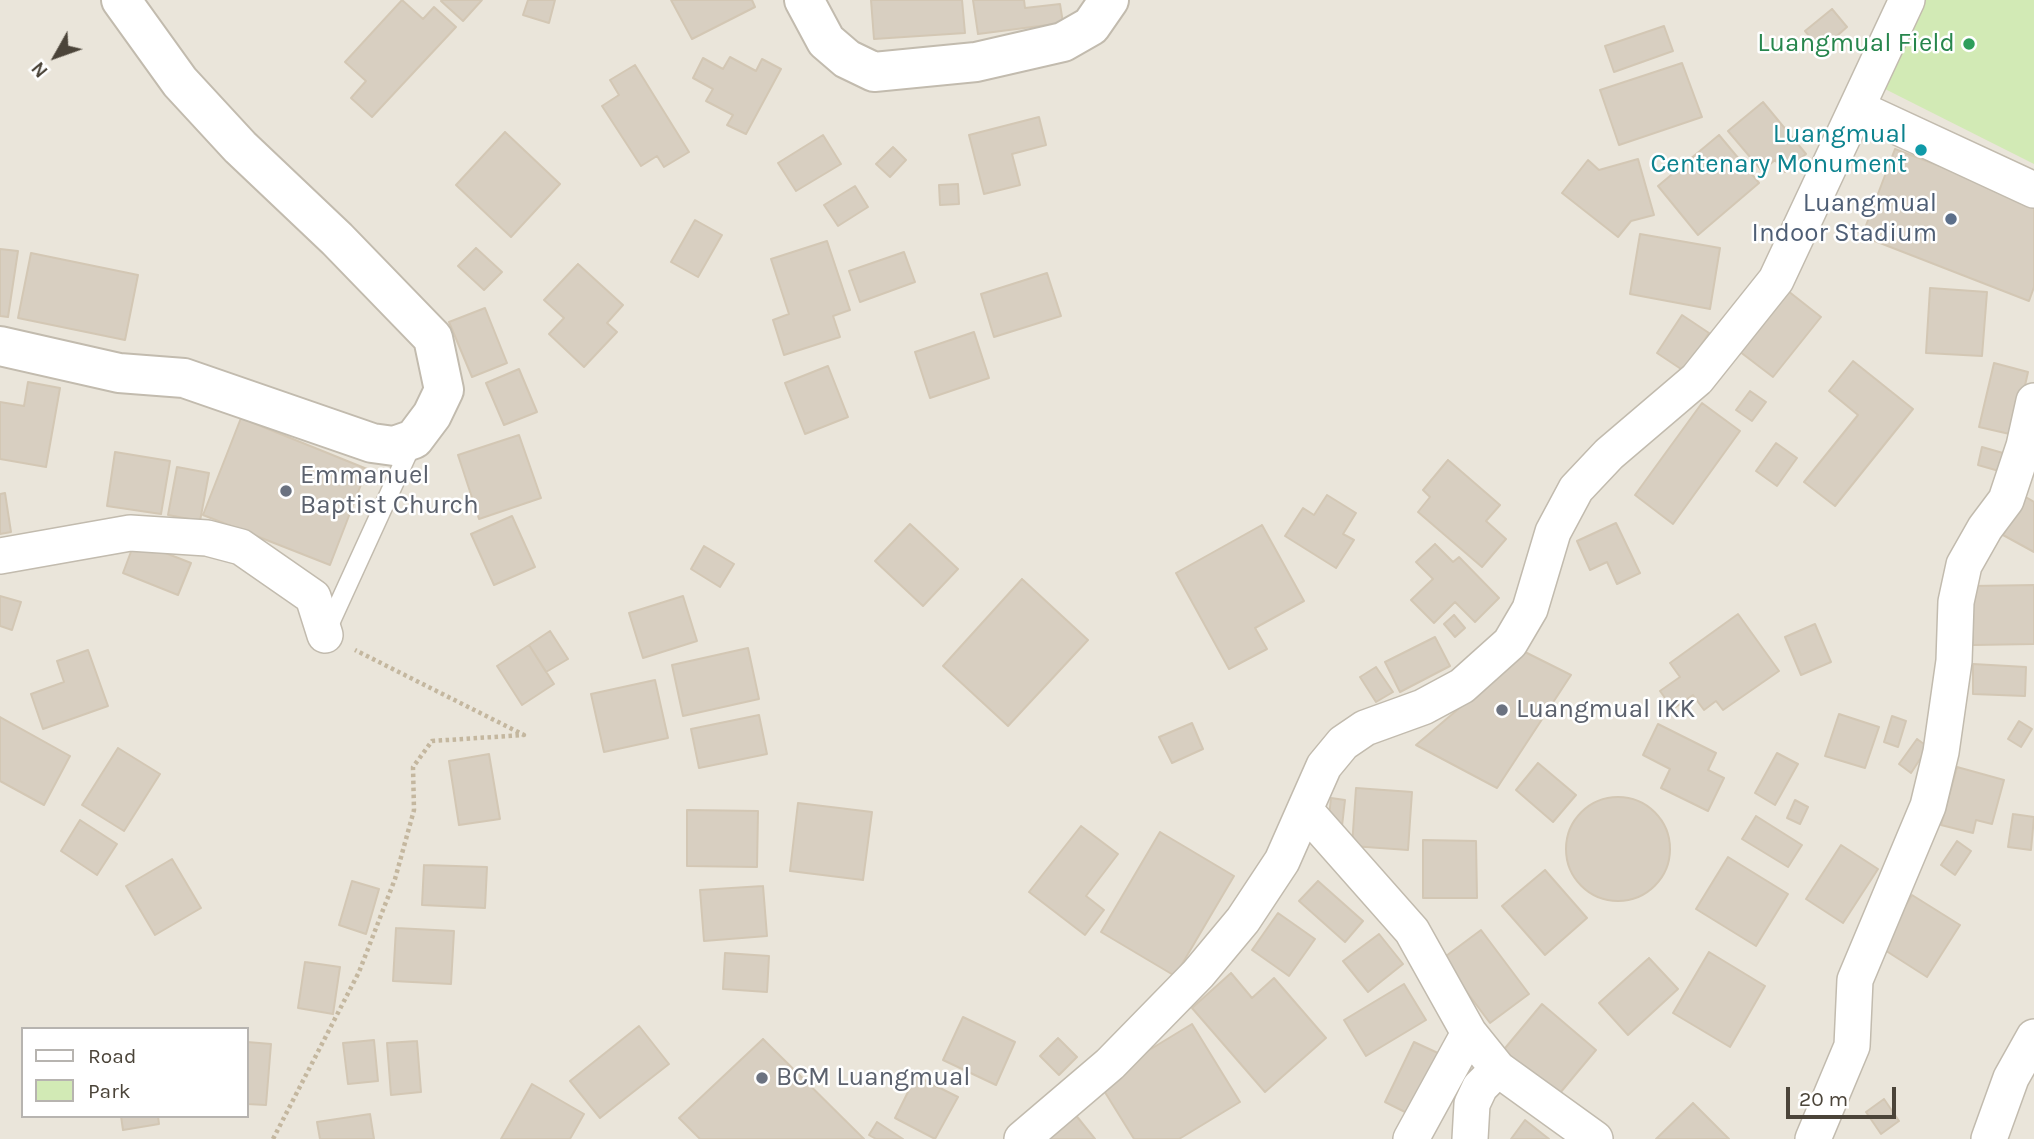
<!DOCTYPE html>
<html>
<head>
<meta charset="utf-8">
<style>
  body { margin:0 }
  #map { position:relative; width:2034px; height:1139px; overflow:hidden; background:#f6f3ec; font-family:Karla,sans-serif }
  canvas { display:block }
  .legend { position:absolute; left:21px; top:1027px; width:228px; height:91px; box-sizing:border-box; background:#fff; border:2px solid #b7b4b0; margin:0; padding:9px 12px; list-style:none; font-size:21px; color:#4b4439 }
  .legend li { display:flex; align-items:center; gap:14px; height:35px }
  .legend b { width:35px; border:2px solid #b7b4b0 }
  .north { position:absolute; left:21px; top:21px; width:70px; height:70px; -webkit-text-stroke:5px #fff; paint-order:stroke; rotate:230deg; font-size:19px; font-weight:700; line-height:28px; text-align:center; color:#4b4439 }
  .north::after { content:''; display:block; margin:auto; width:24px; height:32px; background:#4b4439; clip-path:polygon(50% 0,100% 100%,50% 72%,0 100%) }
  .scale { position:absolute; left:1786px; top:1087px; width:110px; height:32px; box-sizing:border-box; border:4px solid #4b4439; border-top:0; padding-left:9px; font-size:21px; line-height:24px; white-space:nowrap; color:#4b4439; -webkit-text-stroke:5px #fff; paint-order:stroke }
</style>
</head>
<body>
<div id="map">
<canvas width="2034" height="1139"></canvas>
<ul class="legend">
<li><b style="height:9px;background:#fff"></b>Road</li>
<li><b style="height:19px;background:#d2eab5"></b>Park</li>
</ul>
<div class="north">N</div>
<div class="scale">20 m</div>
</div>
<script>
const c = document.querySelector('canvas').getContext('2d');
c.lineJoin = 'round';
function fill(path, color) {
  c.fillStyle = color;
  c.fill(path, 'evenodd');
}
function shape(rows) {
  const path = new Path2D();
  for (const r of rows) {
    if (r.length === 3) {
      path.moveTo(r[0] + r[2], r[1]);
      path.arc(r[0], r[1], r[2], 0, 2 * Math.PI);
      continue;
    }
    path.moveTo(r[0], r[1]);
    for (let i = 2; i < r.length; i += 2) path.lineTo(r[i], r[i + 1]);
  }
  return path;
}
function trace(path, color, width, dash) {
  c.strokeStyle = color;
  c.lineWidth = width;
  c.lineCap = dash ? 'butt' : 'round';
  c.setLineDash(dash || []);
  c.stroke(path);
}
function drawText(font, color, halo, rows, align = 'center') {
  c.font = font + ' Karla,sans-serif';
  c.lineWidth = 5;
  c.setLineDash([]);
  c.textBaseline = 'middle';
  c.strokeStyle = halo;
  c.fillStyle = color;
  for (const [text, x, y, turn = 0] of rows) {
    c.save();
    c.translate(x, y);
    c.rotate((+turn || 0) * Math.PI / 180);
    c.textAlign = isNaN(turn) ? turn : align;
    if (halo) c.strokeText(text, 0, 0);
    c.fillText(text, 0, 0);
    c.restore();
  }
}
fill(shape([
  [0,0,2034,0,2034,1139,0,1139],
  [23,1029,247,1029,247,1116,23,1116]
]), '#eae5da');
fill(shape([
  [1926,0,2034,0,2034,164,1883,88]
]), '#d2eab5');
const building = shape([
  [402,0,423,19,434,7,456,27,372,117,351,98,366,81,345,62,402,0],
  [482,0,463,21,441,1,442,0,482,0],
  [528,0,555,0,549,23,523,15,528,0],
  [671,0,752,0,755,7,692,39,671,0],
  [871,0,962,0,965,33,874,39,871,0],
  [973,0,1024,0,1025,8,1060,4,1063,23,978,34,973,0],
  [1832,9,1847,27,1821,50,1805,31,1832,9],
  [1664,26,1673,51,1614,72,1605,46,1664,26],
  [730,57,756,71,762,59,781,69,746,134,727,125,733,115,706,101,713,89,693,78,703,58,723,69,730,57],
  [1682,63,1702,117,1619,145,1600,90,1682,63],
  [635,65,689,152,664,167,657,156,641,166,602,106,619,95,610,80,635,65],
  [1763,102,1806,154,1785,172,1775,160,1762,171,1728,131,1763,102],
  [1039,117,1046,145,1012,154,1020,185,984,194,969,135,1039,117],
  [505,132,560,184,511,237,456,185,505,132],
  [823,135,841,164,796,191,778,163,823,135],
  [1719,135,1759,183,1698,235,1658,186,1719,135],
  [893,147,906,160,890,177,876,164,893,147],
  [1895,149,2034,202,2034,287,2029,301,1862,236,1895,149],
  [1638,159,1654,215,1631,221,1618,237,1562,193,1588,160,1599,170,1638,159],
  [958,184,959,204,940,205,939,185,958,184],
  [855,186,868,207,838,226,824,205,855,186],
  [695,220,722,235,698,277,671,262,695,220],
  [1640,234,1720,248,1710,309,1630,294,1640,234],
  [827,241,850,310,833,316,840,337,784,355,773,320,789,314,771,259,827,241],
  [476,248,502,272,484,290,458,266,476,248],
  [0,249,18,251,8,317,0,316,0,249],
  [904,252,915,282,860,302,849,271,904,252],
  [31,253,138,275,125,340,18,318,31,253],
  [578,264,623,305,607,323,617,332,584,367,549,334,564,318,544,300,578,264],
  [1047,273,1061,316,994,337,981,294,1047,273],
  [1783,287,1821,317,1773,377,1735,348,1783,287],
  [1930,288,1987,292,1982,356,1926,353,1930,288],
  [485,308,507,363,472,377,449,322,485,308],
  [1682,315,1709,333,1684,371,1657,353,1682,315],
  [974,332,989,378,930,398,915,352,974,332],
  [1853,361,1913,409,1835,506,1804,482,1858,415,1829,391,1853,361],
  [1994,363,2028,372,2014,435,1979,427,1994,363],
  [828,366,848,417,805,434,785,383,828,366],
  [519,369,537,412,504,425,486,383,519,369],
  [28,382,60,388,46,467,0,459,0,402,24,406,28,382],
  [1750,391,1766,402,1752,421,1736,410,1750,391],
  [1702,403,1740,431,1673,524,1635,495,1702,403],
  [241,418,367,469,330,565,203,515,241,418],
  [519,435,541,498,479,519,458,455,519,435],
  [1776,443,1797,458,1777,486,1756,471,1776,443],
  [1982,447,2003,453,1999,471,1978,465,1982,447],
  [115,452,170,461,161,514,107,506,115,452],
  [1448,460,1500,505,1486,521,1506,539,1482,567,1418,512,1430,497,1423,490,1448,460],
  [177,467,209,473,200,521,168,515,177,467],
  [5,493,11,532,0,534,0,494,5,493],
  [1327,495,1356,513,1343,534,1354,540,1336,568,1285,536,1303,508,1314,515,1327,495],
  [2024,496,2034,502,2034,552,2003,535,2024,496],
  [512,516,535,567,494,585,471,534,512,516],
  [1616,523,1640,573,1617,584,1607,562,1590,570,1577,541,1616,523],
  [910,524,958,569,923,606,875,561,910,524],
  [1262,525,1304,601,1255,628,1267,649,1229,669,1176,573,1262,525],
  [135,541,191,563,178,595,123,573,135,541],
  [1435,544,1453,562,1459,557,1499,598,1475,622,1455,602,1434,623,1411,600,1433,579,1416,562,1435,544],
  [704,546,734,564,720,587,691,569,704,546],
  [1022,579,1088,640,1008,726,943,666,1022,579],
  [2034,585,2034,644,1973,645,1972,586,2034,585],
  [0,596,21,602,12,630,0,626,0,596],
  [683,596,697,641,643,658,629,613,683,596],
  [1738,614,1779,671,1723,710,1716,701,1704,710,1693,695,1673,709,1660,691,1680,677,1670,663,1738,614],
  [1454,615,1465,628,1455,637,1444,624,1454,615],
  [1815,624,1831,662,1801,675,1785,637,1815,624],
  [550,631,568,659,546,672,529,645,550,631],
  [1435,637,1450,666,1400,692,1385,662,1435,637],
  [529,645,554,684,522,705,497,666,529,645],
  [748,648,759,699,683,716,672,665,748,648],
  [88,650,108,706,43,729,31,694,64,682,57,661,88,650],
  [1525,652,1571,675,1497,788,1416,745,1525,652],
  [1973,664,2026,667,2025,696,1973,694,1973,664],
  [1376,667,1393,692,1376,702,1360,677,1376,667],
  [655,680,668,738,604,752,591,694,655,680],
  [1839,714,1879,727,1865,768,1825,756,1839,714],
  [759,715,767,754,699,768,691,729,759,715],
  [1892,716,1906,721,1898,747,1884,742,1892,716],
  [0,717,70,756,44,805,0,781,0,717],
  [2019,721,2032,729,2021,747,2008,739,2019,721],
  [1192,723,1203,749,1172,763,1159,737,1192,723],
  [1658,724,1716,753,1708,770,1724,778,1708,811,1661,788,1670,769,1643,755,1658,724],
  [1917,739,1928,747,1911,773,1899,764,1917,739],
  [118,748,160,774,124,831,82,805,118,748],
  [1777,753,1798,764,1775,805,1755,793,1777,753],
  [489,754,500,819,459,825,449,761,489,754],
  [1538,763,1576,795,1553,822,1516,790,1538,763],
  [1957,767,2004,780,1992,824,1976,820,1973,833,1941,825,1957,767],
  [1356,788,1412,792,1408,850,1352,846,1356,788],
  [1618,849,52],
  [1331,798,1345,800,1342,826,1328,825,1331,798],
  [1795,800,1808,807,1800,824,1787,818,1795,800],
  [798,803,872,812,863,880,790,871,798,803],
  [687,810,758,811,757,867,687,866,687,810],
  [2013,814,2034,817,2031,850,2008,847,2013,814],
  [1756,816,1802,845,1788,867,1742,839,1756,816],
  [80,820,117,844,97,875,61,851,80,820],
  [1081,826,1118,854,1086,896,1104,910,1085,935,1029,892,1081,826],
  [1160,832,1234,876,1175,976,1101,932,1160,832],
  [1423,840,1476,841,1477,898,1423,898,1423,840],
  [1957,841,1971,851,1955,875,1941,865,1957,841],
  [1841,845,1878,869,1843,923,1806,899,1841,845],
  [1728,857,1788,894,1756,946,1696,909,1728,857],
  [172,859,201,908,155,935,126,886,172,859],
  [424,865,487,867,485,908,422,905,424,865],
  [1545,870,1587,918,1545,955,1502,906,1545,870],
  [352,881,379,889,366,934,339,925,352,881],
  [1318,881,1363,921,1345,942,1299,901,1318,881],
  [763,886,767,936,704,941,700,890,763,886],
  [1912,895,1960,925,1927,977,1880,947,1912,895],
  [1278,913,1315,939,1289,976,1252,950,1278,913],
  [396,928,454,931,451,984,393,981,396,928],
  [1481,930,1529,994,1490,1023,1442,959,1481,930],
  [1379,934,1403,964,1368,992,1343,961,1379,934],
  [1709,952,1765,986,1730,1047,1673,1013,1709,952],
  [725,953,769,956,767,992,723,989,725,953],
  [1649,958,1678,989,1628,1035,1599,1003,1649,958],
  [305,962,340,967,333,1014,298,1008,305,962],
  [1231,973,1252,998,1274,978,1326,1038,1265,1092,1192,1008,1231,973],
  [1404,984,1426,1020,1366,1056,1344,1020,1404,984],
  [1542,1004,1596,1050,1555,1099,1501,1053,1542,1004],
  [963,1017,1015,1042,996,1085,943,1060,963,1017],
  [1192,1024,1240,1102,1179,1139,1134,1139,1098,1081,1192,1024],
  [639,1026,669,1064,600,1118,570,1081,639,1026],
  [1058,1038,1077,1057,1059,1075,1040,1056,1058,1038],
  [763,1039,864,1139,700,1139,679,1118,763,1039],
  [374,1040,378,1081,348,1084,343,1043,374,1040],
  [417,1041,421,1092,391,1095,387,1043,417,1041],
  [247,1042,271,1044,266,1105,247,1104,247,1042],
  [1414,1042,1440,1054,1411,1115,1385,1102,1414,1042],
  [916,1076,958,1097,935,1139,895,1118,916,1076],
  [532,1084,584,1114,570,1139,501,1139,532,1084],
  [1884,1099,1899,1121,1881,1134,1866,1112,1884,1099],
  [1693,1103,1729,1139,1656,1139,1693,1103],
  [1070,1108,1095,1139,1032,1139,1070,1108],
  [370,1114,374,1139,320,1139,317,1122,370,1114],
  [121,1116,158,1116,159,1124,123,1130,121,1116],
  [1525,1120,1549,1139,1511,1139,1525,1120],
  [877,1122,903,1139,876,1139,869,1135,877,1122]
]);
fill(building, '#d8cfc1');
trace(building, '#d3c7b4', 2);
const service = shape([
  [326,632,412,444]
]);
const minor = shape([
  [1857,108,2034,190],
  [0,556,130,533,207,538,241,547,313,597,325,635],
  [1305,810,1412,931,1469,1033,1498,1069,1595,1139],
  [1022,1139,1110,1064,1198,974,1243,920,1282,861,1324,766,1343,743,1365,728,1423,707,1462,686,1510,643,1530,609,1553,532,1576,489,1609,454,1697,379,1776,280,1907,0],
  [1411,1139,1469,1033],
  [1470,1139,1472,1104,1480,1087,1498,1069],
  [1813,1139,1852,1046,1855,980,1928,806,1941,752,1954,661,1956,602,1964,565,1985,528,2006,500,2024,446,2034,401],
  [1989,1139,2011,1078,2034,1037]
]);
const tertiary = shape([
  [804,0,826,41,847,59,874,72,976,62,1063,42,1091,26,1109,0],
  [0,346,119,373,184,378,372,443,394,446,414,439,432,415,444,390,433,338,337,239,240,147,180,82,121,0]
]);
trace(service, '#c2bbae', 21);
trace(minor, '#c2bbae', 38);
trace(tertiary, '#c2bbae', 42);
trace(shape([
  [273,1139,359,972,395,879,414,810,413,767,432,741,524,735,355,650]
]), '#c4b79f', 4.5, [3.5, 3.5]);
trace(service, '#fff', 18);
trace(minor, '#fff', 35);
trace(tertiary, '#fff', 38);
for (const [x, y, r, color] of [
  [1969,44,7,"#2e9e5b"],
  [1921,150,7,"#0f9aa8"],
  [1951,219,7,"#5c6f8a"],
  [286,491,7,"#6b7280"],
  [1502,710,7,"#6b7280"],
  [762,1078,7,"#6b7280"]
]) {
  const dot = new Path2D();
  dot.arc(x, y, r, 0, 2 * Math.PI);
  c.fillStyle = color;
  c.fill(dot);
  trace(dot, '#fff', 2.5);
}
drawText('26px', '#27864d', '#fff', [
  ["Luangmual Field",1955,44]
], 'right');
drawText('26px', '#0d838f', '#fff', [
  ["Luangmual",1907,135],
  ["Centenary Monument",1907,165]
], 'right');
drawText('26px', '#4e5e75', '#fff', [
  ["Luangmual",1937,204],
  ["Indoor Stadium",1937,234]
], 'right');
drawText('26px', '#5b616d', '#fff', [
  ["Emmanuel",300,476],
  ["Baptist Church",300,506],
  ["Luangmual IKK",1516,710],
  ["BCM Luangmual",776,1078]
], 'left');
</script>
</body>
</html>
